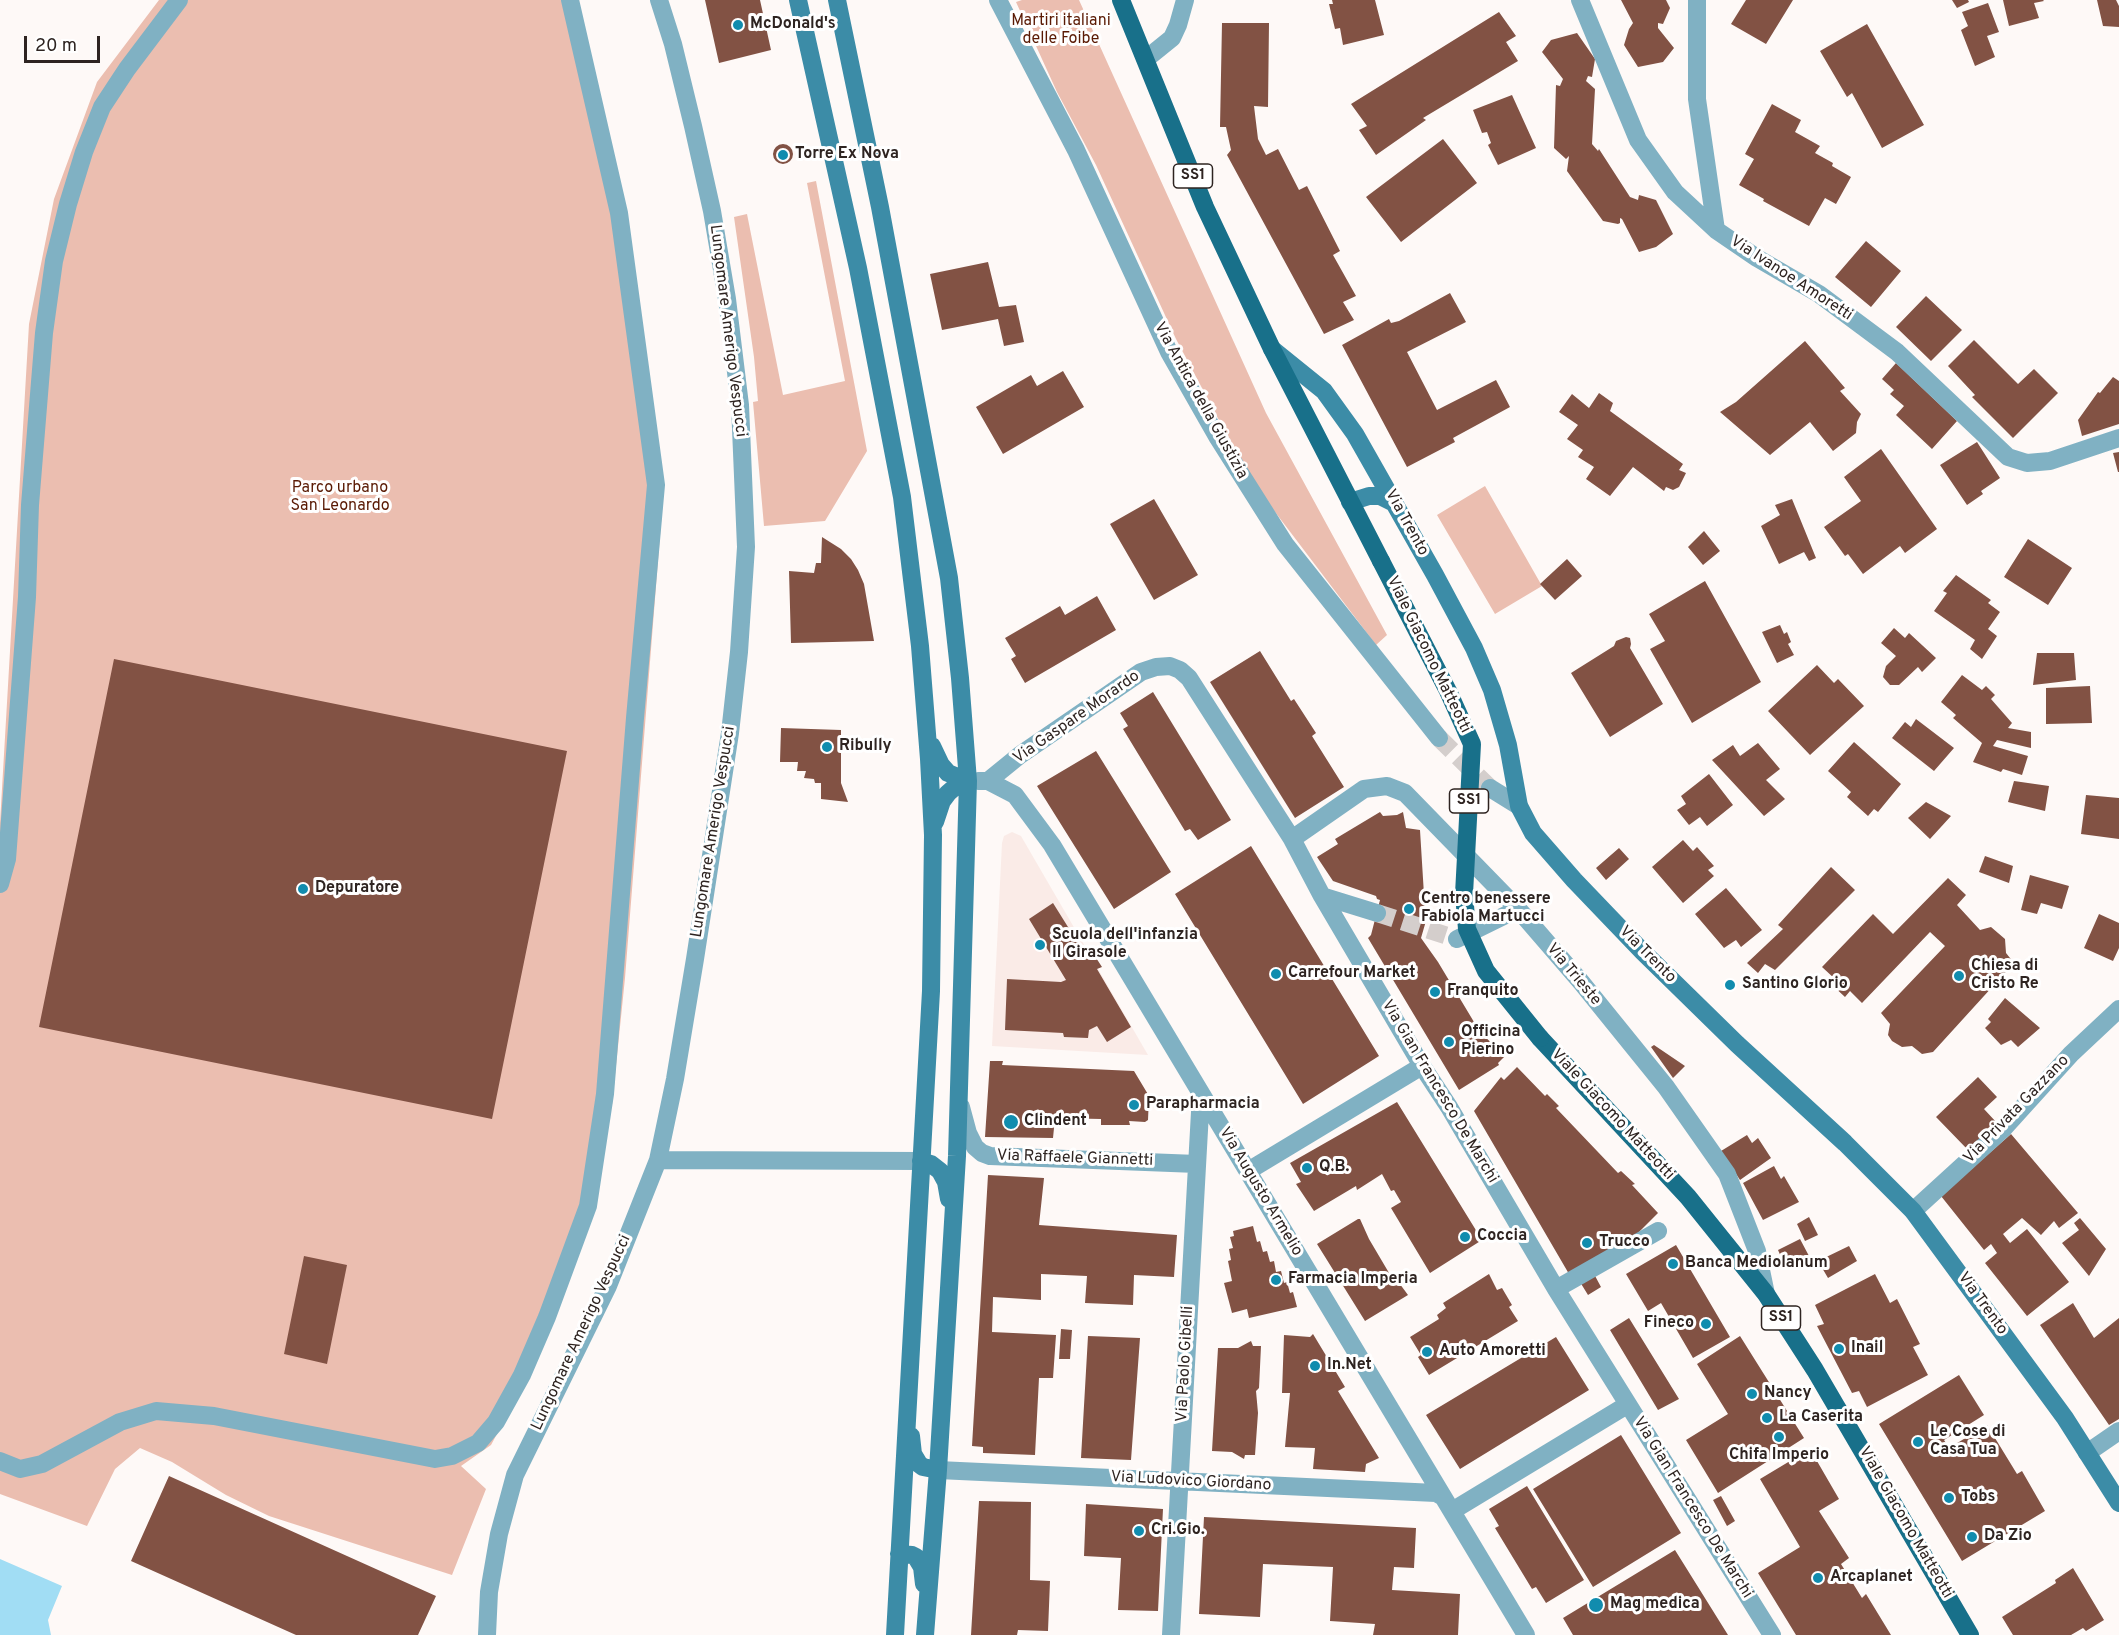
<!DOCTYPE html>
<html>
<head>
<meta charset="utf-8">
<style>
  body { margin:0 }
  #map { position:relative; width:2119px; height:1635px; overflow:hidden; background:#fef9f7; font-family:Overpass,sans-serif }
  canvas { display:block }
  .scale { position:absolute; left:24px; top:36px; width:76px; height:27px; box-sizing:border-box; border:3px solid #2e2421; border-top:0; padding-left:8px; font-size:18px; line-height:21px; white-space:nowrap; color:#2e2421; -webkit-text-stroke:4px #fff; paint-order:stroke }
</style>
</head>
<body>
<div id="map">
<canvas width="2119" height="1635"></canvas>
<div class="scale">20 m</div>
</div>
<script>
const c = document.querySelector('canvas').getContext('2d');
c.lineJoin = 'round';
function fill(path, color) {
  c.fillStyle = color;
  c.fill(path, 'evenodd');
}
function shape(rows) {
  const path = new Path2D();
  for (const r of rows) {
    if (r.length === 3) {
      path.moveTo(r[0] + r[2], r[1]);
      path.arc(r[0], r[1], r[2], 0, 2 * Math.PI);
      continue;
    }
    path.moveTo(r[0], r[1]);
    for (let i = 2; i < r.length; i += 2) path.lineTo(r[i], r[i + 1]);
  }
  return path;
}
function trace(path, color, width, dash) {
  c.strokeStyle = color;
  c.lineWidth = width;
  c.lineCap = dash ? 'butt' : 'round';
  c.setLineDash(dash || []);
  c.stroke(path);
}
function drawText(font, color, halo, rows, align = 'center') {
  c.font = font + ' Overpass,sans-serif';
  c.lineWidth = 6;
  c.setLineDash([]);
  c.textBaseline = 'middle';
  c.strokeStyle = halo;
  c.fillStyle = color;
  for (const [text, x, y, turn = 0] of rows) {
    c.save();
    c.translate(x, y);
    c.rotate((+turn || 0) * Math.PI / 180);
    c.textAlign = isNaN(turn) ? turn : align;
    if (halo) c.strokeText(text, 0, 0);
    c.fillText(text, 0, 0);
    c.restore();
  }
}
fill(shape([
  [1012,832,1021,836,1148,1055,992,1046,1002,843,1004,836]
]), '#faebe7');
fill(shape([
  [159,0,577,0,664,485,625,978,612,1105,530,1373,491,1445,461,1466,486,1489,452,1575,269,1516,226,1495,172,1462,140,1448,115,1469,87,1526,0,1494,0,823,29,324,54,199,97,82],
  [1022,0,1079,0,1266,413,1387,635,1376,645,1269,504,1229,439,1176,339,1096,165,1057,92,1016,2],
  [816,181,867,451,825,521,764,526,753,402,758,401,754,357,734,217,747,214,783,395,845,381,807,183],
  [1485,486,1542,586,1495,614,1437,515]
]), '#ebbeb0');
fill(shape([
  [0,1559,62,1586,48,1620,51,1635,0,1635]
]), '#a1ddf4');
fill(shape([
  [705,0,760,0,771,50,719,63],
  [1332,0,1375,0,1384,35,1343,45,1340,28,1335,29,1329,4,1333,4],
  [1621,0,1666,0,1670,8,1663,24,1658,23,1658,28,1674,48,1663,62,1638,67,1624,45,1629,29,1633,23],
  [1746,0,1793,0,1766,44,1731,24],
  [1952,0,1968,0,1969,2,1957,8],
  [2003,0,2043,0,2044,1,2034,3,2039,18,2009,26],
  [2097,0,2116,0,2119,6,2119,27,2103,26],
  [1988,3,1999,32,1987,36,1995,57,1975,66,1961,30,1968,26,1962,12],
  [1499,12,1516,36,1506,42,1518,61,1423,118,1426,120,1376,155,1359,130,1367,126,1351,104],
  [1222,23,1269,23,1268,107,1254,106,1258,139,1266,155,1278,149,1299,190,1307,186,1340,251,1333,255,1356,296,1343,302,1354,320,1324,334,1227,155,1231,150,1226,127,1220,127],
  [1867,24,1924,125,1882,148,1852,93,1847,97,1820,51],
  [1577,33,1595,59,1592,77,1588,76,1586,81,1595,89,1592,144,1598,151,1599,149,1630,197,1638,200,1639,195,1656,200,1673,234,1656,247,1639,252,1622,219,1620,218,1620,223,1618,224,1603,221,1567,171,1569,156,1566,159,1554,148,1556,85,1560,86,1563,79,1542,52,1551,40],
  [1512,95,1536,148,1498,165,1488,145,1491,143,1487,132,1482,133,1473,110],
  [1772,104,1801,120,1795,132,1820,146,1815,153,1833,163,1832,166,1851,177,1836,204,1825,198,1809,226,1763,201,1764,199,1739,185,1754,159,1745,154],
  [1443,139,1477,183,1401,242,1366,197],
  [783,154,10],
  [1866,241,1901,271,1871,307,1835,277],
  [988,262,999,307,1016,305,1024,342,1004,346,998,319,942,330,930,274],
  [1450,293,1466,322,1407,352,1437,410,1496,380,1510,407,1453,438,1455,442,1407,467,1342,345,1389,319,1391,323,1399,321],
  [1926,296,1962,330,1931,361,1896,327],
  [1974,340,2018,384,2034,369,2058,393,2013,438,1972,397,1975,395,1948,366],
  [1805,341,1845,388,1840,391,1861,414,1857,422,1856,433,1833,451,1810,422,1770,455,1720,412,1736,402],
  [1896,363,1957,421,1932,449,1896,415,1904,406,1890,394,1894,390,1882,379],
  [1063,371,1084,407,1003,454,976,407,1031,375,1037,386],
  [2113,377,2119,381,2119,424,2082,436,2078,420,2098,392,2100,393],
  [1599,393,1613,403,1610,411,1683,464,1679,470,1686,473,1679,487,1673,490,1666,487,1664,491,1633,467,1610,496,1586,479,1594,467,1578,457,1583,450,1567,439,1578,425,1559,412,1572,394,1589,408],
  [1977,442,2000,478,1981,491,1983,494,1967,505,1940,465],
  [1881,449,1937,529,1905,553,1900,546,1863,574,1848,554,1845,556,1824,527,1861,501,1844,477],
  [2119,452,2119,472,2118,472,2113,453],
  [1154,499,1198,575,1154,600,1110,524],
  [1792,499,1816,558,1809,561,1804,552,1779,564,1761,526,1780,515,1775,505],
  [1704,531,1720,551,1703,565,1688,547],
  [822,537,841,549,851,559,858,570,864,584,874,641,791,643,789,571,814,573,816,563,821,563],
  [2028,539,2072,568,2048,605,2004,577],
  [1567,559,1582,576,1555,600,1540,584],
  [1956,575,1991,600,1988,603,2000,612,1988,629,1997,636,1982,659,1970,649,1975,640,1934,611,1947,593,1943,591],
  [1705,581,1761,682,1692,723,1650,649,1665,641,1649,614],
  [1097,596,1116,630,1025,683,1011,659,1016,656,1005,638,1060,606,1065,615],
  [1780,625,1784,634,1787,632,1791,642,1788,644,1794,655,1777,663,1762,632],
  [1894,628,1905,638,1909,633,1936,658,1922,672,1918,667,1899,685,1890,685,1883,677,1886,666,1896,656,1881,643],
  [1626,637,1630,638,1631,644,1630,648,1663,704,1610,737,1571,673,1614,646,1616,641],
  [1260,651,1291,701,1294,699,1316,733,1312,736,1344,787,1295,818,1210,682],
  [2037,653,2074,653,2076,680,2033,685],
  [114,659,567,751,492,1119,39,1027],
  [1817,665,1834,683,1838,679,1864,706,1810,755,1768,711],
  [1962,675,1982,690,1986,686,1995,695,1991,699,2012,723,2008,728,2031,732,2031,748,1997,740,1993,746,2028,756,2022,775,2003,769,2001,772,1973,762,1982,743,1953,718,1956,715,1941,702],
  [2090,686,2092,723,2046,724,2046,688],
  [1153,692,1231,820,1198,840,1190,829,1185,831,1123,729,1128,726,1120,713],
  [1916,719,1954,748,1934,771,1892,738,1905,722,1911,727],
  [781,728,841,730,841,783,848,802,821,799,821,783,815,783,814,779,804,778,806,771,797,771,798,762,780,762],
  [1854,742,1901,784,1878,812,1874,809,1868,816,1847,797,1851,792,1828,771],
  [1758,743,1780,769,1766,780,1785,799,1764,816,1712,760,1733,745,1740,756],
  [1096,751,1171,872,1114,909,1037,786],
  [1709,774,1733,805,1707,826,1700,817,1689,825,1677,810,1686,804,1681,796],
  [2014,781,2049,786,2045,811,2008,802],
  [2086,795,2119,798,2119,839,2081,834],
  [1926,802,1951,816,1930,839,1908,818],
  [1380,812,1383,816,1397,815,1403,812,1406,828,1420,830,1425,911,1428,914,1421,938,1438,962,1480,1032,1505,1056,1498,1063,1499,1065,1459,1090,1368,938,1371,935,1380,900,1377,899,1376,896,1333,881,1317,857,1338,844,1335,839],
  [1683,840,1693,851,1697,847,1714,866,1708,870,1714,876,1683,903,1652,867],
  [1251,846,1379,1056,1303,1104,1175,894],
  [1619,848,1629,859,1606,880,1596,868],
  [1985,856,2013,866,2009,883,1979,872],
  [1831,867,1855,890,1775,970,1765,964,1758,973,1747,963,1783,929,1778,925],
  [2030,875,2069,886,2062,909,2041,903,2037,914,2021,910],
  [1948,878,1966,895,1957,905,1980,930,1991,927,2005,939,2006,953,2014,963,1933,1052,1922,1054,1912,1046,1902,1047,1892,1041,1888,1035,1890,1024,1881,1013,1945,946,1930,932,1862,1003,1850,991,1845,997,1831,984,1835,979,1822,967,1873,914,1893,934],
  [1726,888,1762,930,1741,947,1736,940,1724,948,1695,914],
  [1053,903,1083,951,1089,947,1102,967,1097,969,1131,1027,1107,1042,1097,1026,1089,1030,1088,1038,1064,1037,1063,1033,1005,1030,1007,979,1061,982,1066,980,1029,919],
  [2099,914,2119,923,2119,948,2113,961,2084,948],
  [2005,998,2040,1028,2018,1047,2011,1040,2001,1045,1985,1028,1991,1022,1988,1019],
  [1654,1045,1685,1066,1673,1078,1651,1047],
  [990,1061,1003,1061,1002,1065,1134,1071,1149,1096,1148,1120,1145,1122,1129,1121,1130,1125,1101,1125,1101,1119,1055,1118,1053,1138,985,1137],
  [1517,1067,1545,1096,1547,1094,1559,1106,1556,1108,1618,1173,1621,1171,1635,1184,1632,1185,1658,1213,1638,1233,1569,1274,1474,1111,1501,1077,1504,1080],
  [1978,1077,1997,1097,1984,1109,1997,1123,1968,1150,1936,1117],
  [1397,1102,1482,1240,1430,1273,1391,1208,1401,1202,1394,1190,1391,1191,1382,1174,1357,1190,1356,1186,1314,1211,1296,1184,1301,1182,1290,1163],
  [2011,1134,2078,1213,2059,1228,2054,1221,2041,1235,2022,1218,2003,1234,2010,1243,2027,1229,2069,1282,2027,1316,1985,1263,1997,1253,1991,1244,1984,1250,1941,1196],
  [1747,1135,1752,1143,1758,1138,1771,1158,1740,1180,1721,1151],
  [1774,1166,1781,1179,1784,1176,1799,1202,1763,1220,1743,1183],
  [988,1175,1044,1178,1039,1225,1177,1235,1174,1277,1134,1275,1133,1305,1085,1303,1087,1276,1041,1274,1041,1300,993,1297,992,1332,1056,1335,1053,1378,1039,1378,1035,1455,983,1453,983,1447,972,1446],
  [1809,1217,1818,1235,1805,1241,1797,1224],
  [2080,1218,2106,1249,2089,1276,2062,1243,2079,1230,2074,1223],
  [1358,1219,1360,1219,1369,1239,1392,1278,1394,1276,1408,1295,1365,1321,1317,1244],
  [1253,1226,1257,1242,1260,1241,1263,1252,1267,1251,1270,1262,1274,1261,1276,1272,1281,1271,1284,1283,1287,1282,1290,1293,1293,1292,1297,1307,1249,1318,1247,1309,1232,1313,1224,1283,1232,1281,1228,1261,1231,1260,1229,1249,1233,1248,1230,1237,1234,1236,1233,1231],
  [1800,1239,1809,1256,1786,1268,1778,1250],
  [1676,1245,1730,1337,1693,1358,1661,1303,1648,1311,1626,1274],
  [1849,1246,1857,1261,1828,1278,1818,1261],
  [304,1256,347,1265,327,1364,284,1354],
  [1489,1274,1497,1290,1502,1288,1512,1305,1509,1307,1518,1321,1429,1375,1418,1357,1421,1355,1410,1337,1439,1319,1437,1315,1446,1308,1443,1303],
  [1594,1274,1601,1287,1588,1295,1580,1282],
  [1875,1274,1890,1303,1897,1299,1920,1344,1913,1347,1928,1375,1867,1407,1859,1391,1852,1393,1817,1326,1824,1324,1815,1305],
  [2073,1303,2094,1338,2119,1318,2119,1419,2109,1425,2040,1325],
  [1629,1318,1679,1399,1658,1410,1610,1330],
  [1061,1329,1072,1330,1070,1359,1059,1359],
  [1313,1334,1345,1387,1338,1391,1379,1458,1366,1464,1365,1472,1313,1469,1315,1448,1285,1447,1290,1393,1282,1393,1284,1335,1310,1337],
  [1088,1336,1140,1338,1131,1460,1081,1458],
  [1740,1336,1804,1438,1718,1493,1686,1440,1728,1414,1697,1364],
  [1556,1337,1589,1390,1460,1469,1426,1415],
  [1251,1341,1253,1346,1261,1346,1259,1388,1256,1391,1258,1413,1255,1455,1245,1455,1244,1459,1232,1452,1212,1451,1218,1348,1238,1348],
  [1959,1375,1984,1415,1944,1440,1949,1448,1987,1425,2017,1474,2022,1471,2045,1511,1962,1561,1879,1424],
  [1621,1435,1681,1533,1593,1587,1533,1489],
  [1810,1449,1839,1499,1819,1511,1849,1558,1841,1564,1862,1598,1866,1594,1891,1635,1796,1635,1758,1573,1800,1547,1760,1479],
  [169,1476,436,1596,418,1635,296,1635,131,1561],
  [1527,1486,1584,1580,1546,1603,1536,1587,1532,1589,1495,1528,1499,1526,1489,1509],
  [1721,1496,1735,1521,1727,1526,1713,1500],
  [979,1501,1031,1502,1030,1580,1050,1581,1048,1631,1018,1630,1017,1635,971,1635],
  [1086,1504,1163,1509,1158,1611,1118,1610,1121,1558,1084,1556],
  [1204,1517,1416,1528,1414,1568,1394,1567,1392,1590,1460,1594,1458,1635,1373,1635,1375,1624,1330,1621,1333,1567,1263,1564,1260,1617,1199,1614],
  [1675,1550,1728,1635,1573,1635,1563,1618],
  [2073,1568,2104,1620,2086,1631,2083,1628,2071,1635,2013,1635,2002,1617,2056,1583,2055,1580]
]), '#825244');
trace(shape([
  [1439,738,1490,788],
  [1377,913,1457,939]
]), '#d4cecc', 18, [18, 9]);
trace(shape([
  [998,0,1076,150,1169,352,1218,438,1285,544,1439,738],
  [1580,0,1638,140,1675,192,1716,230,1757,258,1819,294,1897,352,2008,457,2027,463,2050,461,2119,438],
  [1697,0,1697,99,1716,230],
  [1146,59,1172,38,1178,25,1185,0],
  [978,781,988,781,1015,795,1052,845,1526,1635],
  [988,781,1020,755,1141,672,1156,667,1170,666,1180,670,1189,678,1292,839,1322,896,1422,1066,1449,1107,1556,1289,1772,1635],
  [1490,788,1519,806],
  [1292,839,1364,789,1387,786,1405,793,1518,909,1581,982,1666,1087,1727,1174,1757,1251,1766,1294],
  [0,884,7,859,27,597,30,505,44,333,54,261,68,204,84,152,102,107,127,69,179,0],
  [1322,896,1377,913],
  [1457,939,1518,909],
  [961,1107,968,1133,975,1147,982,1153,990,1156,1197,1164],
  [658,1160,921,1161],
  [1248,1171,1422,1066],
  [1913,1211,2004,1128,2071,1054,2119,1009],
  [1556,1289,1658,1231],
  [2087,1453,2119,1431],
  [0,1461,20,1469,42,1464,120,1422,156,1411,214,1416,435,1459,452,1456,478,1443,496,1422,522,1375,547,1317,588,1206,605,1094,635,718,656,485,619,213,570,0],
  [938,1470,1436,1493,1443,1497],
  [1452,1511,1627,1405],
  [487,1635,489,1592,499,1534,515,1475,608,1286,658,1160,675,1079,695,959,730,733,739,652,746,547,740,405,727,299,712,211,693,126,673,44,659,0],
  [1171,1635,1201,1094]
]), '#80b1c3', 18);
trace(shape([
  [798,0,858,268,902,497,920,646,929,759,933,835,931,991,895,1635],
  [837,0,880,207,949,578,960,678,968,781,957,1156,938,1470,925,1635],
  [1272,349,1324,391,1355,434,1435,575,1474,648,1492,690,1508,745,1519,806,1533,833,1574,880,1642,951,1737,1044,1845,1143,1913,1211,2065,1418,2119,1503],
  [1350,502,1369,496,1380,496,1394,503],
  [932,746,941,765,948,773,968,781],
  [935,822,942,801,948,793,955,787,968,781],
  [921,1161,931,1164,940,1171,946,1182,949,1199],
  [911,1436,913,1454,919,1464,923,1467,938,1470],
  [899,1554,912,1555,916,1557,922,1567,924,1584]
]), '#3c8ca7', 18);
trace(shape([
  [1121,0,1205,207,1272,349,1381,561],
  [1540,1038,1688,1197,1766,1294,1815,1370,1970,1635]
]), '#18708a', 18);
trace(shape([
  [1381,561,1448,691,1472,744,1464,894,1467,929,1486,971,1540,1038]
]), '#18708a', 18);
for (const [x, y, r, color] of [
  [738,25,6,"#118cae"],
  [783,155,6,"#118cae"],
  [827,747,6,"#118cae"],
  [303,889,6,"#118cae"],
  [1409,909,6,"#118cae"],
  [1040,945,6,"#118cae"],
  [1276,974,6,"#118cae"],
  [1959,976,6,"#118cae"],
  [1730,985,6,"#118cae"],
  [1435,992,6,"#118cae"],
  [1449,1042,6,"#118cae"],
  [1134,1105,6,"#118cae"],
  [1011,1122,8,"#118cae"],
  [1307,1168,6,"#118cae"],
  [1465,1237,6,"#118cae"],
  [1587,1243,6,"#118cae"],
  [1673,1264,6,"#118cae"],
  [1276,1280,6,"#118cae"],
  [1706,1324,6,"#118cae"],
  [1839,1349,6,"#118cae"],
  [1427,1352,6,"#118cae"],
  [1315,1366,6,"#118cae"],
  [1752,1394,6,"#118cae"],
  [1767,1418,6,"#118cae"],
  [1779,1437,6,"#118cae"],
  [1918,1442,6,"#118cae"],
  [1949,1498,6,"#118cae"],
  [1139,1531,6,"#118cae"],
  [1972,1537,6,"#118cae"],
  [1818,1578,6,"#118cae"],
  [1596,1605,8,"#118cae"]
]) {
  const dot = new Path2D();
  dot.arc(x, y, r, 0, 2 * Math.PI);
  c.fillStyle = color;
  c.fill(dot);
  trace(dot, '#fff', 2);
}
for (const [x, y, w] of [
  [1193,176,39],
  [1469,801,39],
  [1781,1318,39]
]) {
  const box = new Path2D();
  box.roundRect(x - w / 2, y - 12, w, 24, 4.5);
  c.fillStyle = '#fff';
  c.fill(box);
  trace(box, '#2e2421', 1.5);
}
drawText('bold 15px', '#2e2421', null, [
  ["SS1",1193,176],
  ["SS1",1469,801],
  ["SS1",1781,1318]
]);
drawText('16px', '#5a1a04', '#fff', [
  ["Martiri italiani",1061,22],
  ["delle Foibe",1061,40],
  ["Parco urbano",340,489],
  ["San Leonardo",340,507]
]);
drawText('bold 16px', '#2e2421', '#fff', [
  ["McDonald's",750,25],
  ["Torre Ex Nova",795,155],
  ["Ribully",839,747],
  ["Depuratore",315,889],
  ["Centro benessere",1421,900],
  ["Fabiola Martucci",1421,918],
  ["Scuola dell'infanzia",1052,936],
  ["Il Girasole",1052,954],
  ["Chiesa di",1971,967],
  ["Cristo Re",1971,985],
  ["Carrefour Market",1288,974],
  ["Santino Glorio",1742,985],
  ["Franquito",1447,992],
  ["Officina",1461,1033],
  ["Pierino",1461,1051],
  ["Parapharmacia",1146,1105],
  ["Clindent",1024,1122],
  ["Q.B.",1319,1168],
  ["Coccia",1477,1237],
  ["Trucco",1599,1243],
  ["Banca Mediolanum",1685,1264],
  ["Farmacia Imperia",1288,1280],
  ["Fineco",1694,1324,"right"],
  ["Inail",1851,1349],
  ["Auto Amoretti",1439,1352],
  ["In.Net",1327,1366],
  ["Nancy",1764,1394],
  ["La Caserita",1779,1418],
  ["Le Cose di",1930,1433],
  ["Casa Tua",1930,1451],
  ["Chifa Imperio",1779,1456,"center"],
  ["Tobs",1961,1498],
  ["Cri.Gio.",1151,1531],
  ["Da Zio",1984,1537],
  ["Arcaplanet",1830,1578],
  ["Mag medica",1610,1605]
], 'left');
drawText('16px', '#2e2421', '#fff', [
  ["Via Ivanoe Amoretti",1791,279,33],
  ["Lungomare Amerigo Vespucci",727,331,83],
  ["Via Antica della Giustizia",1200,401,61],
  ["Via Trento",1406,523,61],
  ["Viale Giacomo Matteotti",1428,655,64],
  ["Via Gaspare Morardo",1077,718,-35],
  ["Lungomare Amerigo Vespucci",714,832,-81],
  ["Via Trento",1647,955,45],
  ["Via Trieste",1573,975,50],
  ["Via Gian Francesco De Marchi",1439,1092,59],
  ["Via Privata Gazzano",2017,1110,-46],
  ["Viale Giacomo Matteotti",1612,1115,47],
  ["Via Raffaele Giannetti",1075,1159,2],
  ["Via Augusto Armelio",1260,1192,59],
  ["Via Trento",1982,1304,54],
  ["Lungomare Amerigo Vespucci",582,1333,-65],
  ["Via Paolo Gibelli",1186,1364,-87],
  ["Via Ludovico Giordano",1191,1482,3],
  ["Via Gian Francesco De Marchi",1692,1508,58],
  ["Viale Giacomo Matteotti",1905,1523,60]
]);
</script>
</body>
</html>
